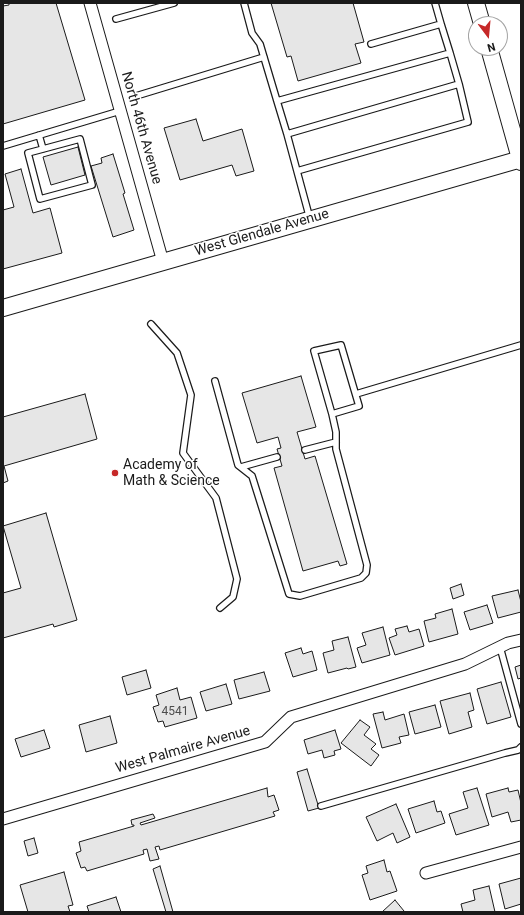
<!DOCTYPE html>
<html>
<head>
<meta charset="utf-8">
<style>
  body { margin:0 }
  #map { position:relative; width:524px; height:915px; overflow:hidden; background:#fff; font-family:Roboto,sans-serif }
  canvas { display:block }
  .frame { position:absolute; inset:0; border:4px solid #1a1a1a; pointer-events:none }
  .north { position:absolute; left:468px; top:16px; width:40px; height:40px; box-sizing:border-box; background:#fff; border:1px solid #a3a3a3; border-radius:50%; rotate:164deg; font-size:11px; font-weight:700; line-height:16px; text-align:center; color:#1a1a1a }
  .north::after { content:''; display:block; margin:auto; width:14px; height:18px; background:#c62828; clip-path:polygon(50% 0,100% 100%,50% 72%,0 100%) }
</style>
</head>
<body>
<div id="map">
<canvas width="524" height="915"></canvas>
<div class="frame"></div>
<div class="north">N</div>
</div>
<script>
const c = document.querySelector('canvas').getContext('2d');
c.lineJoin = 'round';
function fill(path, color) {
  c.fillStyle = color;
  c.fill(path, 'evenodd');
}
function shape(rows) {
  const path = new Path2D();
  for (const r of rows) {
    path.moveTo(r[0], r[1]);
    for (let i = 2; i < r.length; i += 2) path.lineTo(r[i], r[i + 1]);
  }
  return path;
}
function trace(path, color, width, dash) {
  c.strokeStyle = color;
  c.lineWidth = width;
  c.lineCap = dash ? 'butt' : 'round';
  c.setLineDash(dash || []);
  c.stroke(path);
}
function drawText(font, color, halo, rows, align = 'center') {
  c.font = font + ' Roboto,sans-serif';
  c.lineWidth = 3;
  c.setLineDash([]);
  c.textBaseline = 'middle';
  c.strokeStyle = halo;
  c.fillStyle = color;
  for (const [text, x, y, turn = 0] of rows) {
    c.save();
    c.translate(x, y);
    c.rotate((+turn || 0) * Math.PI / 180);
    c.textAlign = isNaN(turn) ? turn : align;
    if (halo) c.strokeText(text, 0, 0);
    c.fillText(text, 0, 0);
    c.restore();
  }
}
const building = shape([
  [9,3,56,3,85,100,3,124,3,6,9,5,9,3],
  [271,3,353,3,364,42,355,44,361,63,298,81,291,56,287,57,271,3],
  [196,119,203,141,242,129,254,171,236,176,232,165,180,180,164,128,196,119],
  [78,147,85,175,51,185,43,157,78,147],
  [113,154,125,193,123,194,134,230,113,237,91,166,102,163,101,158,113,154],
  [21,169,33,213,50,208,62,253,3,269,3,210,14,207,5,174,21,169],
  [301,376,316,427,297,432,305,459,315,456,347,564,340,566,338,561,303,571,274,468,282,466,277,449,281,448,278,437,257,443,242,393,301,376],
  [85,394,97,439,4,466,8,481,3,483,3,417,85,394],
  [46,513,77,620,54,627,53,624,3,638,3,593,21,588,3,526,46,513],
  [461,584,464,595,453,599,450,588,461,584],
  [518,590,521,602,521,612,498,618,492,596,518,590],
  [487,605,493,623,470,630,464,612,487,605],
  [452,609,458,634,429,642,424,621,436,618,435,614,452,609],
  [407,626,409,632,419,629,424,646,395,655,389,638,397,635,395,629,407,626],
  [383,627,390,655,362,663,357,648,366,645,362,633,383,627],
  [348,637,356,667,348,669,347,668,328,673,323,653,334,650,332,641,348,637],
  [301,648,303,654,312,651,317,670,293,677,285,653,301,648],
  [521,665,521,678,518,679,515,667,521,665],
  [146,670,151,688,127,695,122,677,146,670],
  [264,672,270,691,239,699,234,680,264,672],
  [501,682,511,717,487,724,477,689,501,682],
  [226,684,232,704,206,711,200,692,226,684],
  [177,688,180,700,191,697,197,718,165,727,163,721,158,722,153,707,159,705,156,695,177,688],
  [470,693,474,710,468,712,472,727,449,734,440,701,470,693],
  [435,705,441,727,415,734,409,712,435,705],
  [383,712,385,720,404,714,409,735,399,737,401,743,382,748,373,714,383,712],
  [110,716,117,743,86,752,79,725,110,716],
  [360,720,370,727,364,735,376,744,371,749,379,755,371,766,341,743,360,720],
  [44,730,50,748,21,757,15,739,44,730],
  [335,730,341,749,334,751,335,755,324,758,322,750,308,754,304,740,335,730],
  [307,769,319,808,308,811,297,772,307,769],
  [267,788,268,797,274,795,279,810,273,812,275,816,160,850,159,846,155,847,159,859,150,861,147,849,143,850,144,854,87,871,85,867,81,868,76,853,81,851,79,842,134,826,134,825,132,825,131,820,153,814,155,818,140,823,141,825,267,788],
  [477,788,489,825,456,835,449,814,468,808,463,792,477,788],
  [508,788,509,792,518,790,521,803,521,820,511,822,508,812,492,817,486,794,508,788],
  [434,801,437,812,441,811,445,823,416,833,408,809,434,801],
  [396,804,410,837,397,843,393,833,377,841,366,817,396,804],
  [34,838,38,853,28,856,24,841,34,838],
  [384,860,387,872,390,871,397,891,370,900,362,875,368,873,366,866,384,860],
  [160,866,173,912,166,912,153,869,160,866],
  [64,872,73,905,68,906,70,912,28,912,20,885,64,872],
  [521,878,521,904,505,909,499,884,521,878],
  [489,886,495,912,463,912,461,904,475,900,473,890,489,886],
  [116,897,121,912,89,912,87,906,116,897],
  [395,900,404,911,402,912,382,912,395,900]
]);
fill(building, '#e6e6e6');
trace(building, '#1a1a1a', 1);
const lane = shape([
  [244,3,252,33,260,44,277,101],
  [435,3,441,24],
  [116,19,174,3],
  [450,53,459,84],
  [136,96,264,57],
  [287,134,297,171],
  [39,135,43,149,80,139,92,185,40,199,28,153,43,149],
  [3,146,120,111],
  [310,219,297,171,468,122,459,84,287,134,277,101,450,53,441,24,371,44],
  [151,324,177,353,191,395,183,453,216,498,237,579,233,597,220,608],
  [341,345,359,406,332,414,314,351,341,345],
  [215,381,238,465,252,476,289,594,300,596,361,578,366,573,367,565,336,449,336,432,332,414],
  [356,394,521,345],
  [305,450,336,442],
  [241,467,277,457],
  [500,647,521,724],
  [321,806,505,753,518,750,521,747]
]);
const street = shape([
  [90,3,163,262],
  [3,819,265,742,291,717,465,664,508,643,521,640],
  [426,873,521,847]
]);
const secondary = shape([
  [476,3,482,24],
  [489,48,521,162],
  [3,308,521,159]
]);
trace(lane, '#1a1a1a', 8);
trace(street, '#1a1a1a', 13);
trace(secondary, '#1a1a1a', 18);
trace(lane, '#fff', 5.5);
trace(street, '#fff', 11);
trace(secondary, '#fff', 16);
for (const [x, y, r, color] of [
  [115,473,4,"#c62828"]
]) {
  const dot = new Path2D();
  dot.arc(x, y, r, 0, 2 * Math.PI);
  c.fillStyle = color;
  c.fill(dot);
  trace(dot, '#fff', 1.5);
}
drawText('12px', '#4d4d4d', null, [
  ["4541",175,712]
]);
drawText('14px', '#1a1a1a', '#fff', [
  ["North 46th Avenue",141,128,74],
  ["West Glendale Avenue",262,233,-16],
  ["West Palmaire Avenue",183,750,-16]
]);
drawText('14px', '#1a1a1a', '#fff', [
  ["Academy of",123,465],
  ["Math & Science",123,481]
], 'left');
</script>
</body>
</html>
